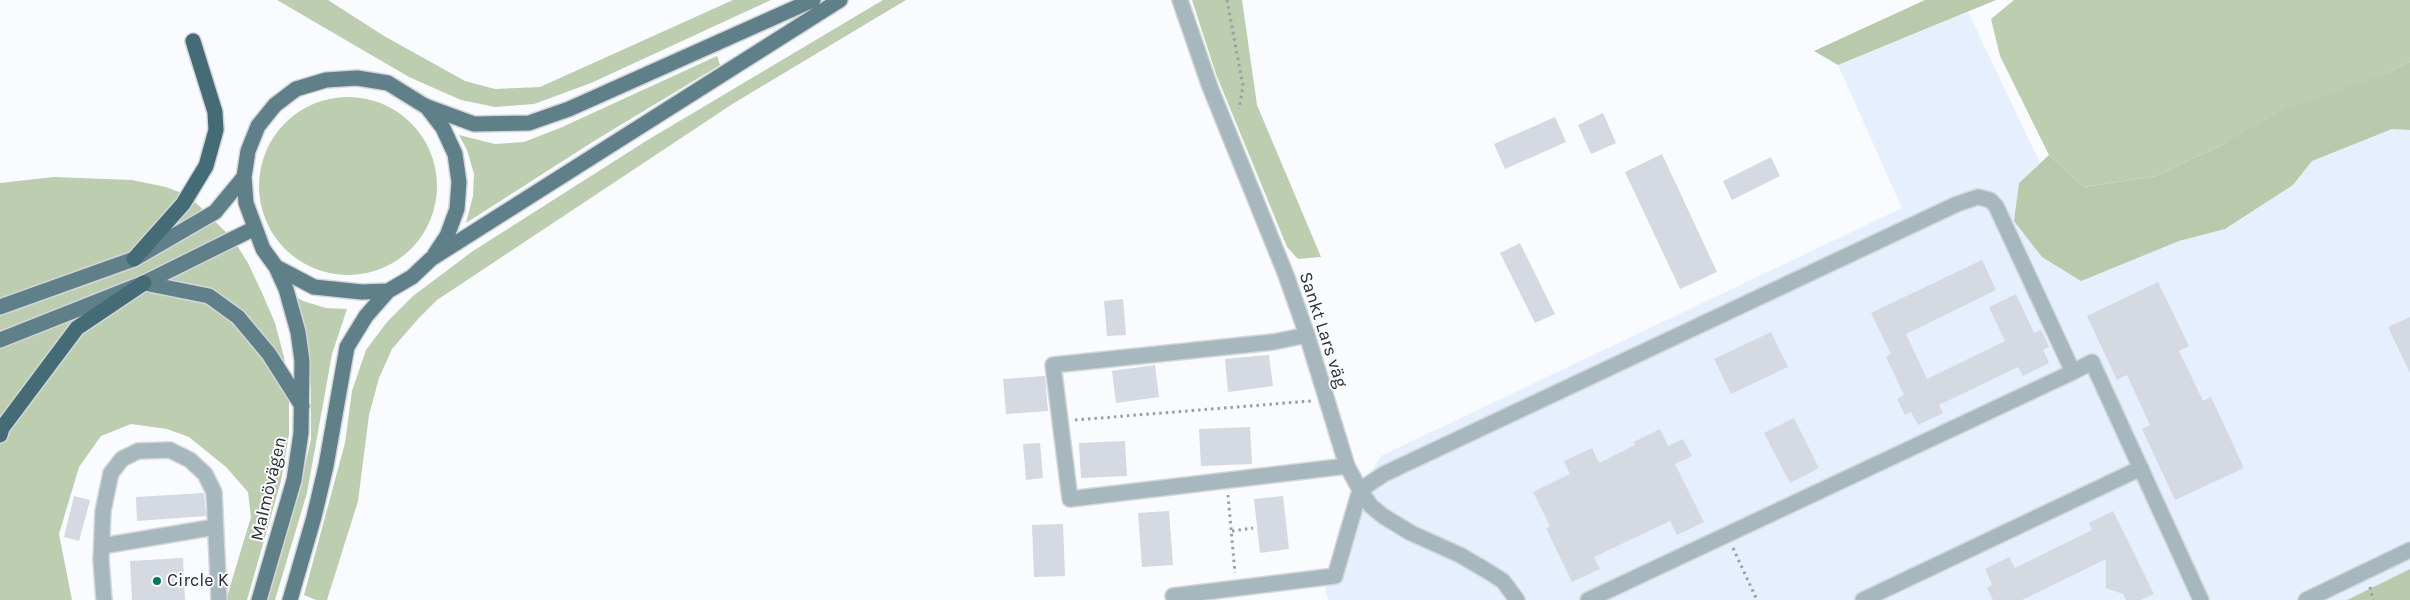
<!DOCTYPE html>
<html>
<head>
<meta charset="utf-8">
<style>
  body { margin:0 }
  canvas { display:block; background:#f9fbfe }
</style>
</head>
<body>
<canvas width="2410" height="600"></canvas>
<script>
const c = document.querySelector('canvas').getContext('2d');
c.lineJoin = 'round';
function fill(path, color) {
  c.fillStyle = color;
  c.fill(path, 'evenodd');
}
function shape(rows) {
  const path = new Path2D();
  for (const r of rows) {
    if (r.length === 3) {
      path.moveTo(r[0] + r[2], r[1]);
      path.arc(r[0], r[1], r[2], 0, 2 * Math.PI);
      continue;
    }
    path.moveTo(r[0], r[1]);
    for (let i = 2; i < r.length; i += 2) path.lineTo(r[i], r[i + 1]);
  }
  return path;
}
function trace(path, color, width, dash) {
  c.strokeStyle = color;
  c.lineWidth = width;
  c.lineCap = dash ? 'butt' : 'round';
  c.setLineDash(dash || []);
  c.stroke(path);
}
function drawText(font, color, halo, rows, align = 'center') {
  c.font = font + ' Karla,sans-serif';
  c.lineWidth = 4;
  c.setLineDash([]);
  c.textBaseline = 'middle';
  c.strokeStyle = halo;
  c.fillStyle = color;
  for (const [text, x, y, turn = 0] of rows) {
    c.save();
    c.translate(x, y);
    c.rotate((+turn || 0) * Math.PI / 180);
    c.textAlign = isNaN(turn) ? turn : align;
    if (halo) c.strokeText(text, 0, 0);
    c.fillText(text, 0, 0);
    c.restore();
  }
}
fill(shape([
  [1968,12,2040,163,2019,183,2179,241,2225,229,2293,185,2312,161,2392,129,2410,130,2410,569,2347,600,1329,600,1325,592,1347,511,1381,456,1902,208,1838,65]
]), '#e6effd');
fill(shape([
  [277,0,328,0,384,36,465,81,495,89,540,87,733,0,771,0,591,83,534,104,495,107,461,100,409,77],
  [883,0,906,0,734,103,437,300,418,319,392,349,379,378,369,415,358,501,327,600,316,600,304,595,345,443,352,391,366,350,387,322,413,296,473,251,646,141],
  [1192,0,1242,0,1257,105,1321,257,1298,259,1287,247,1216,74],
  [2014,0,2410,0,2410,61,2387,74,2222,145,2156,176,2084,187,2049,155,2000,56,1991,19],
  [717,56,720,65,594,141,466,223,473,196,474,174,467,150,459,135,495,144,524,142,560,128],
  [348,186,89],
  [54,177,132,180,166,187,179,192,196,203,233,239,248,263,263,295,275,323,284,357,289,391,289,434,281,481,247,600,226,600,251,517,248,492,226,467,189,437,167,429,131,424,101,436,79,467,59,534,72,600,0,600,0,183],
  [289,293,303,301,326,308,347,309,332,354,307,493,275,600,265,600,299,493,311,439,311,390,307,348]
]), '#bccdb0');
fill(shape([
  [1925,0,1996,0,1838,65,1814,51],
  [2410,61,2410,130,2392,129,2312,161,2293,185,2225,229,2179,241,2081,281,2042,257,2014,221,2019,183,2049,155,2084,187,2156,176,2222,145,2287,108,2387,74],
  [2410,569,2410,600,2347,600]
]), '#b8caab');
fill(shape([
  [1603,113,1616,143,1591,154,1578,125],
  [1555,117,1566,142,1505,169,1494,144],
  [1662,154,1717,272,1680,289,1625,172],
  [1771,157,1780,176,1732,200,1723,181],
  [1520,243,1555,314,1535,323,1500,253],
  [1982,260,1996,290,1906,334,1927,379,2005,341,1989,307,2016,294,2034,333,2041,330,2049,347,2043,350,2049,363,2023,376,2018,367,1939,405,1943,413,1918,425,1911,412,1905,415,1897,399,1904,395,1886,357,1891,354,1871,313],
  [2158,282,2189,346,2179,351,2203,401,2211,397,2244,468,2175,500,2142,429,2150,425,2127,375,2117,380,2087,316],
  [1123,299,1126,335,1107,336,1104,301],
  [2410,317,2410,373,2388,327],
  [1771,332,1788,367,1731,394,1714,359],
  [1269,355,1273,386,1228,392,1225,359],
  [1155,365,1159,397,1116,403,1112,371],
  [1045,376,1048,411,1006,414,1003,379],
  [1794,418,1819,468,1790,483,1764,433],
  [1250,427,1252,464,1201,466,1199,429],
  [1660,429,1668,446,1683,439,1692,456,1675,464,1704,522,1677,535,1670,521,1594,557,1600,569,1572,582,1546,528,1550,526,1533,492,1570,474,1564,461,1592,448,1599,463,1635,445,1634,442],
  [1125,441,1127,476,1081,478,1079,443],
  [1040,443,1043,478,1026,480,1023,444],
  [204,493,206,516,137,521,136,497],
  [74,496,90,500,79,541,64,537],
  [1283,496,1289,549,1260,553,1254,499],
  [1169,511,1173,565,1142,567,1138,513],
  [2113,511,2154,594,2141,600,2126,600,2123,594,2106,588,2106,559,2022,600,1993,600,1987,588,1992,585,1985,569,2009,557,2015,568,2092,530,2089,523],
  [1063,524,1065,576,1034,577,1032,525],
  [183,558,185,600,132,600,130,561]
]), '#d5d9e1');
const minor = shape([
  [1180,0,1210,87,1286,275,1307,335,1347,466,1360,490,1371,506,1383,516,1411,533,1460,555,1489,572,1503,581,1517,600],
  [1307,335,1273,342,1053,365,1070,499,1347,466],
  [2073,372,2092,362,2201,600],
  [102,546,215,527],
  [1173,596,1335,576,1360,490,1384,474,1957,204,1978,197,1990,200,1996,206,2073,372,1588,600],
  [104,600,101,560,103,511,111,473,122,459,138,451,170,450,190,460,205,474,214,492,219,600],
  [1863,600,2141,468],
  [2306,600,2410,550]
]);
const major = shape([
  [813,0,569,109,529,123,474,124,425,106,388,83,357,78,326,80,296,89,275,105,258,126,248,151,244,177,246,203,263,249,276,267,314,287,362,292,388,291,412,277,431,259,840,0],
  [426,106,443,128,455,154,459,182,457,209,447,236,435,254],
  [144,283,209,296,238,317,269,354,302,406],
  [0,307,134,259,215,212,244,177],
  [0,340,144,283,255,228],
  [259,600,294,480,301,433,302,361,298,332,286,289,276,267],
  [290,600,314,517,326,466,347,347,366,316,388,291]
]);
const highway = shape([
  [134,259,183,204,206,166,216,130,215,112,193,41],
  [0,435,2,428,77,328,144,283]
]);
trace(minor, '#d4d6d9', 18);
trace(major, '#d4d6d9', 18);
trace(highway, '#d4d6d9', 18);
trace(shape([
  [1227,0,1243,86,1239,109],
  [1075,420,1311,401],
  [1228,495,1235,573],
  [1232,531,1253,528],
  [1733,548,1757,600],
  [2370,587,2373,600]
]), '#9d9ea1', 3, [2.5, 4]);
trace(minor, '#a6b8bd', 15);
trace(major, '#5f8089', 15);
trace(highway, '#456c76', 15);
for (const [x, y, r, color] of [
  [157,581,5,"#067954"]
]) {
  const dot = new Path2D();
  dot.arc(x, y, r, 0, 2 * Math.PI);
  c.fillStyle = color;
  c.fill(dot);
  trace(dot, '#f9fbfe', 2);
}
drawText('18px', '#2c2d30', '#f9fbfe', [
  ["Sankt Lars väg",1323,330,72],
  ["Malmövägen",269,489,-77]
]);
drawText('18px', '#2c2d30', '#f9fbfe', [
  ["Circle K",167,581]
], 'left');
</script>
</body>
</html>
